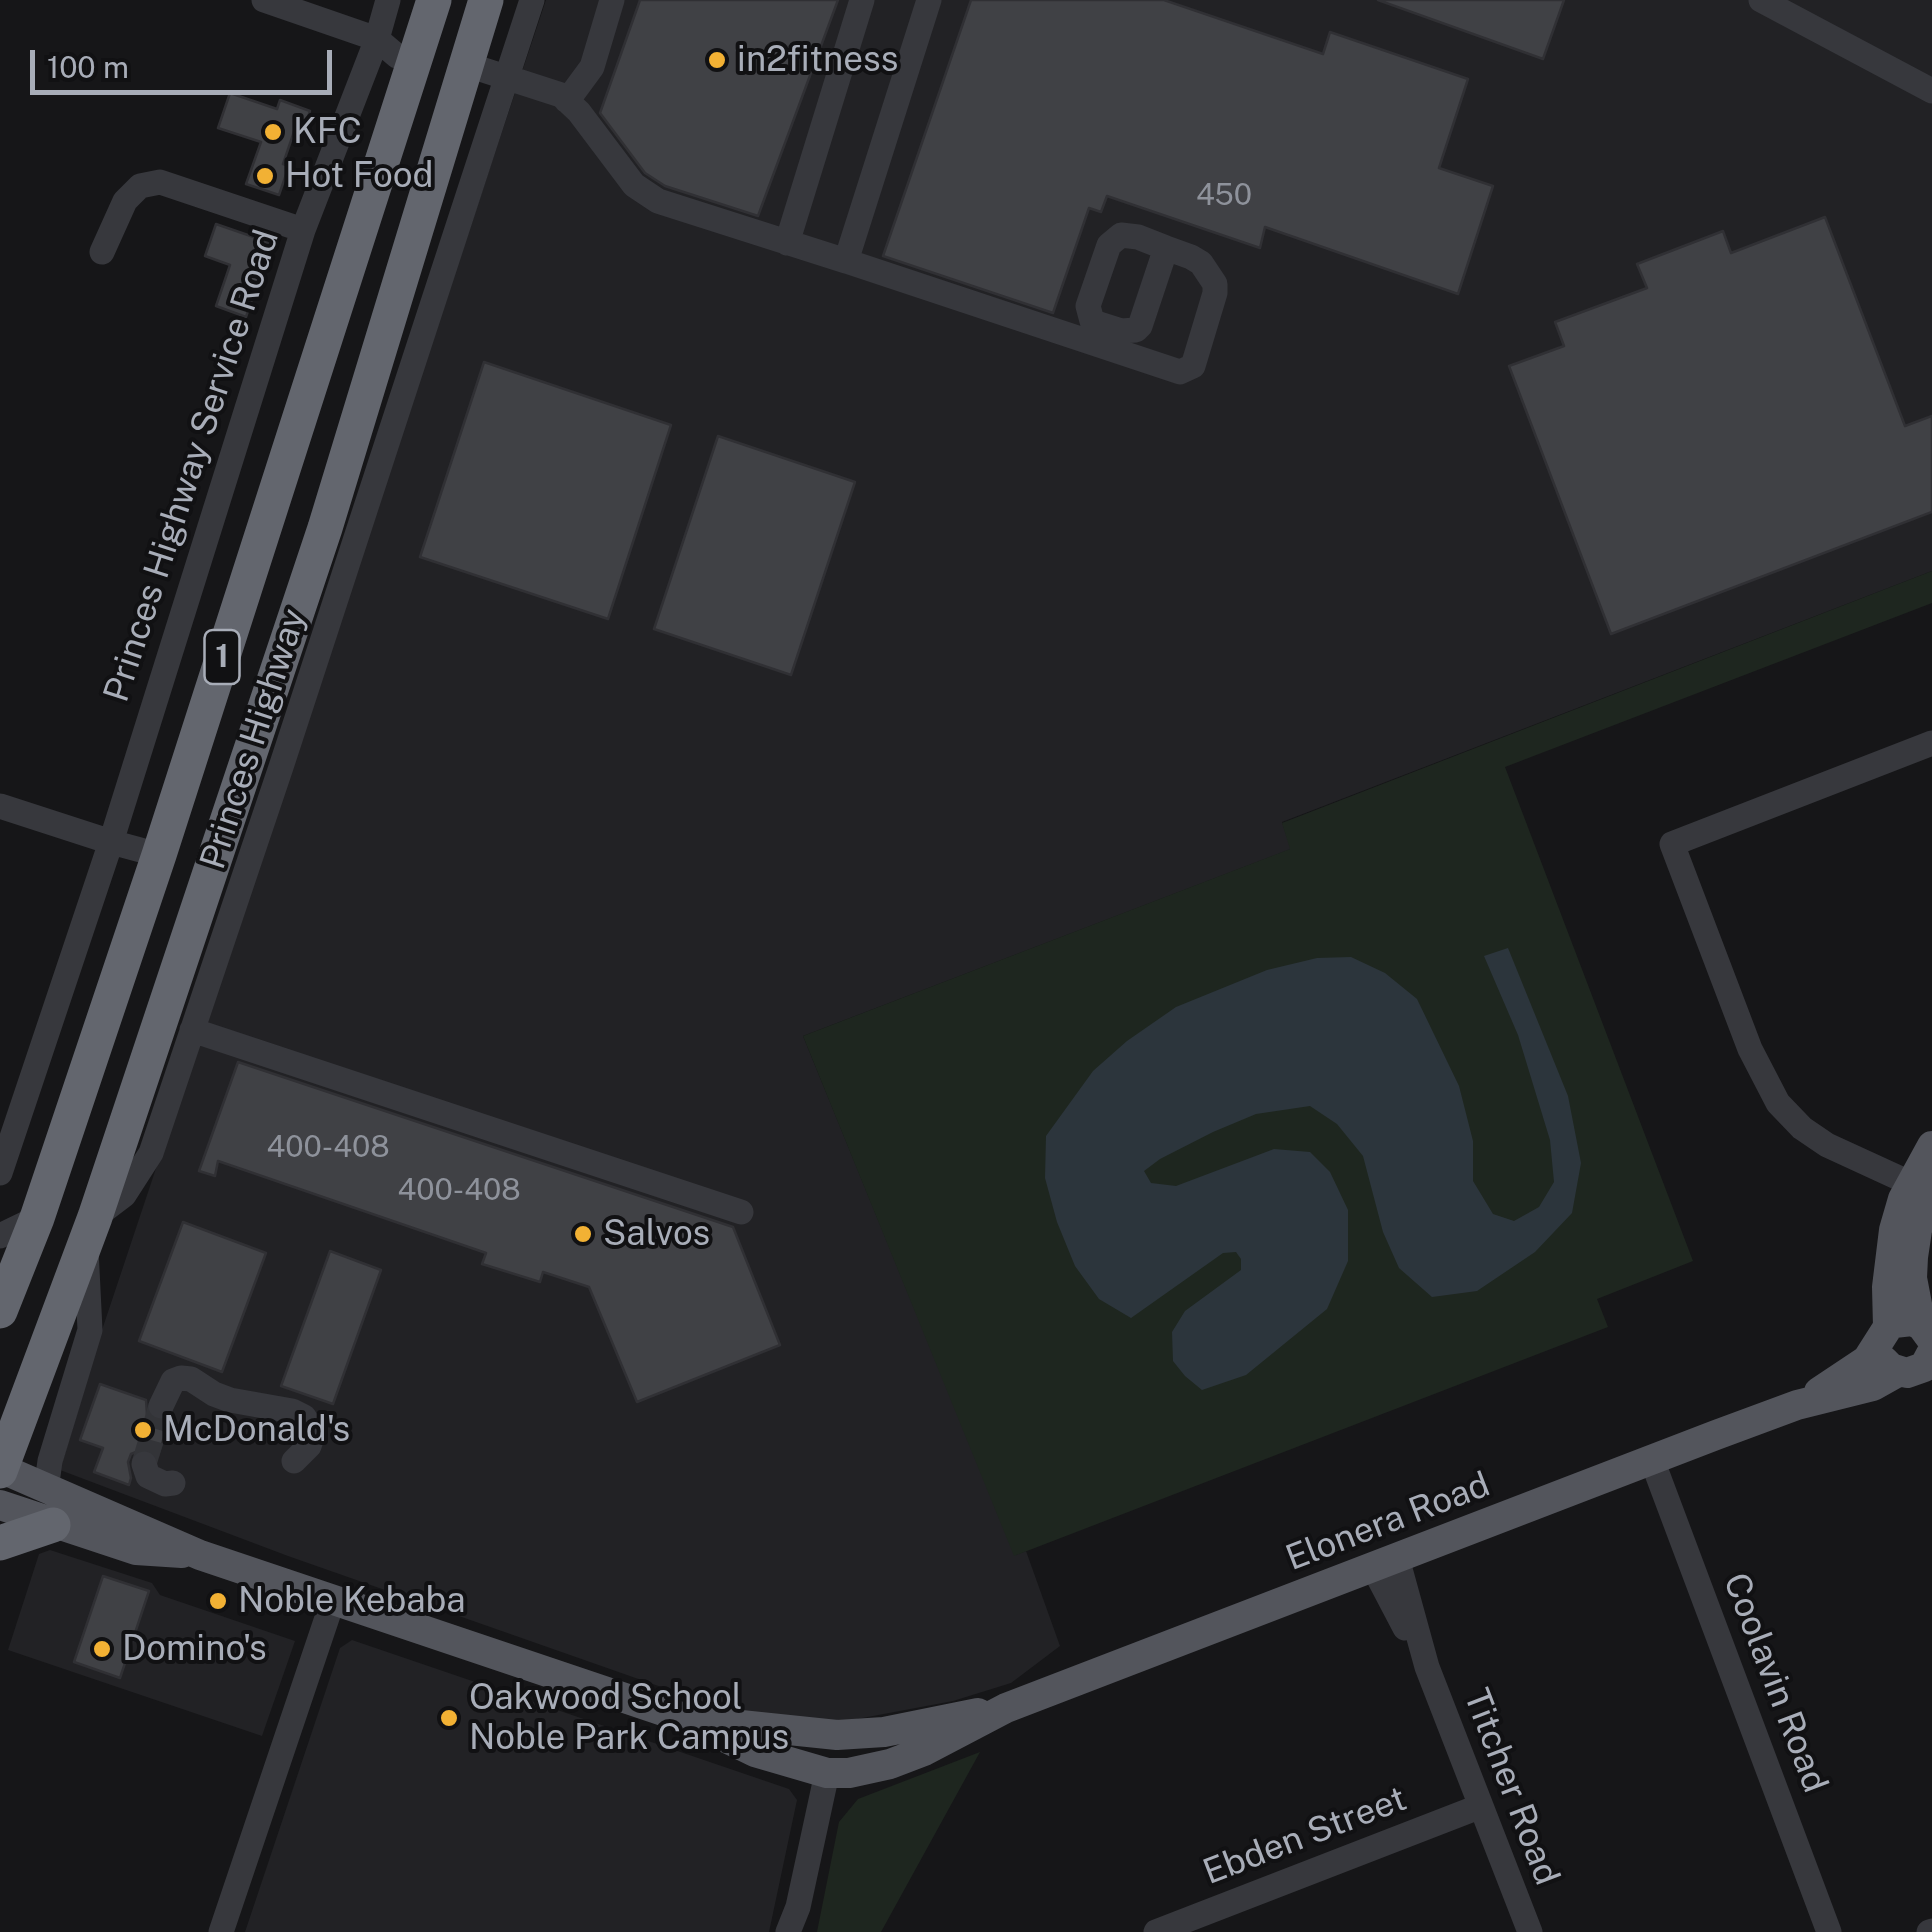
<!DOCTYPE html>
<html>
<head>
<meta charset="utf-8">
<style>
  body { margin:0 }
  #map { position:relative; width:1932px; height:1932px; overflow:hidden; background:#161618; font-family:"Public Sans",sans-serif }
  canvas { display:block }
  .scale { position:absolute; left:30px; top:50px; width:302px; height:45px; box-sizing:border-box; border:5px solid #a8adb8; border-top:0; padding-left:12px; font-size:30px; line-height:35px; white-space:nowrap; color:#a8adb8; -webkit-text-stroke:8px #111113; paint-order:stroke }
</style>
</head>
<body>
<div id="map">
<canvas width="1932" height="1932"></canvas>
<div class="scale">100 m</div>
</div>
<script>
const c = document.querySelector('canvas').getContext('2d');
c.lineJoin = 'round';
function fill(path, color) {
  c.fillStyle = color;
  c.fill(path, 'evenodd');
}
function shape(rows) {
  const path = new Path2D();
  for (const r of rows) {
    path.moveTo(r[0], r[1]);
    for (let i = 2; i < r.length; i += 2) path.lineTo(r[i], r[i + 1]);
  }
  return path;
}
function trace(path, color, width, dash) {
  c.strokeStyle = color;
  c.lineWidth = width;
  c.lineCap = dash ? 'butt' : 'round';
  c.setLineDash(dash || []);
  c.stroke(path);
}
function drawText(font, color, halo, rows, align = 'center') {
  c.font = font + ' "Public Sans",sans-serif';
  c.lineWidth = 8;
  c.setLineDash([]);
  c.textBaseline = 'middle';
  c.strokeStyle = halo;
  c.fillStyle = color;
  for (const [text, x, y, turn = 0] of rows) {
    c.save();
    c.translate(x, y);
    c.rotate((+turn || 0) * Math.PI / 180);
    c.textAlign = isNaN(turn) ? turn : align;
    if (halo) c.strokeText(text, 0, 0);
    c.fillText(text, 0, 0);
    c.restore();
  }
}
fill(shape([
  [546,0,1932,0,1932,571,1282,822,1291,849,803,1036,1015,1555,1026,1551,1060,1646,1011,1683,953,1701,841,1722,741,1715,288,1556,60,1470,101,1333],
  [50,1550,152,1583,160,1595,295,1641,262,1736,8,1650,39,1554],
  [352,1640,789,1789,797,1800,769,1932,245,1932,340,1648]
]), '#222225');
fill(shape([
  [1932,571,1932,603,1505,767,1693,1261,1597,1299,1608,1327,1014,1556,803,1036,1290,849,1282,823],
  [980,1752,881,1932,817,1932,839,1822,858,1799]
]), '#1e261f');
fill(shape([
  [1508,948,1568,1096,1581,1163,1572,1213,1535,1252,1477,1291,1432,1297,1399,1268,1383,1232,1363,1156,1337,1124,1310,1106,1256,1114,1213,1132,1160,1159,1144,1171,1151,1183,1176,1186,1274,1149,1310,1152,1330,1172,1348,1210,1348,1261,1327,1309,1246,1375,1202,1390,1185,1376,1173,1361,1172,1332,1185,1311,1241,1270,1241,1259,1236,1252,1223,1253,1131,1318,1099,1299,1075,1266,1057,1222,1045,1178,1046,1136,1093,1071,1127,1041,1176,1007,1267,970,1317,958,1351,957,1385,973,1417,999,1459,1086,1473,1141,1473,1181,1493,1214,1514,1221,1539,1207,1554,1182,1550,1140,1518,1035,1484,956]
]), '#2c353c');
const building = shape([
  [640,0,838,0,758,216,665,186,645,173,600,113,640,0],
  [971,0,1164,0,1323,54,1330,32,1468,79,1439,168,1493,186,1458,294,1265,227,1260,248,1107,196,1101,212,1089,208,1053,313,883,256,971,0],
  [1378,0,1564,0,1543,59,1378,0],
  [230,93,277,109,280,100,310,111,304,129,296,126,283,164,289,166,279,195,246,184,261,142,218,128,230,93],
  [1825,217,1905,426,1932,416,1932,512,1611,634,1509,366,1564,346,1555,322,1647,288,1637,264,1723,231,1731,253,1825,217],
  [216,224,271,243,246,317,216,306,230,265,205,256,216,224],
  [484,362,671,425,608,619,420,557,484,362],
  [718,436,855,482,791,675,654,629,718,436],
  [238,1062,733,1227,780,1345,637,1402,589,1287,543,1272,540,1282,482,1264,486,1253,218,1161,215,1176,199,1171,238,1062],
  [183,1222,266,1253,222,1372,139,1341,183,1222],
  [330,1251,381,1270,333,1404,281,1386,330,1251],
  [100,1384,146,1400,147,1414,153,1420,170,1419,158,1456,146,1448,131,1454,128,1462,131,1478,129,1485,94,1472,103,1448,80,1440,100,1384],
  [103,1576,149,1591,120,1678,74,1662,103,1576]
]);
fill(building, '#404145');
trace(building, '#303034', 2.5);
trace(shape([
  [144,1464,161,1406]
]), '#333438', 25, [25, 12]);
trace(shape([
  [264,0,377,39,397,56,414,60],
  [1761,0,1932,91],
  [465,64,561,95,579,112,634,185,658,201,846,261,929,0],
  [567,101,592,67,612,0],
  [787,243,862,0],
  [102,252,125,201,140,186,160,182,303,230],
  [846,261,1180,372,1193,366,1215,293,1215,284,1201,263,1191,257,1166,248,1138,237,1121,235,1109,245,1088,306,1092,321,1099,324,1121,331,1136,330,1140,326,1166,248],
  [0,806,111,842,159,855],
  [192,1030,741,1212],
  [0,1173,111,842,303,230,377,39,388,0],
  [1929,1192,1827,1145,1802,1128,1778,1103,1750,1049,1672,844,1932,743],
  [95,1217,124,1195,151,1153,281,767,532,0],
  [0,1236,37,1218],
  [161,1406,173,1381,181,1378,191,1379,214,1394,230,1400,292,1411,304,1417,310,1426,312,1437,309,1446,294,1461],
  [1652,1460,1829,1932],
  [144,1464,148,1476,165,1484,173,1483],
  [46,1490,50,1461,90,1330,86,1249],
  [1397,1558,1427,1667,1530,1932],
  [1373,1567,1405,1628],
  [221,1932,333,1600],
  [788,1932,798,1907,827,1773],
  [1156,1932,1481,1806],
  [1929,1932,1932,1931]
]), '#37383d', 25);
trace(shape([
  [1921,1325,1912,1278,1913,1257,1917,1230,1932,1182],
  [1888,1327,1887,1287,1894,1230,1903,1199,1932,1146],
  [1884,1361,1891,1368,1907,1373,1924,1367,1932,1352],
  [1819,1392,1867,1360,1888,1327,1894,1323,1912,1321,1921,1325,1932,1340],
  [0,1468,200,1555,687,1719,755,1752,827,1773,849,1773,890,1764,924,1751,1006,1708,1716,1435,1797,1405,1873,1386,1898,1372],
  [0,1505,136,1550,182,1553],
  [712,1722,837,1735,884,1732,978,1713]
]), '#53555c', 30);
trace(shape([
  [0,1311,37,1218,159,855,434,0],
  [0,1471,95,1217,325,528,486,0],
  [0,1543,53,1525]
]), '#63666e', 35);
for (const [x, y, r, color] of [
  [717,60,10,"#f2b134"],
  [273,132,10,"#f2b134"],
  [265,176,10,"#f2b134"],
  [583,1234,10,"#f2b134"],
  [143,1430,10,"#f2b134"],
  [218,1601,10,"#f2b134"],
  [102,1649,10,"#f2b134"],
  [449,1718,10,"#f2b134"]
]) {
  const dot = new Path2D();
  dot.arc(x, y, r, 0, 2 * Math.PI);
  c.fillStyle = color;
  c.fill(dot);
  trace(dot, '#111113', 4);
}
drawText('30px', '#8e929b', null, [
  ["450",1224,196],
  ["400-408",328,1148],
  ["400-408",459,1191]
]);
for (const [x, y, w] of [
  [222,657,35]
]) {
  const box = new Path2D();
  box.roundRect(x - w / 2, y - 27, w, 54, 8);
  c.fillStyle = '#111113';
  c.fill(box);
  trace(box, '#a8adb8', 2.5);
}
drawText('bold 32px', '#a8adb8', null, [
  ["1",222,657]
]);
drawText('35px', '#a8adb8', '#111113', [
  ["in2fitness",737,60],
  ["KFC",293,132],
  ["Hot Food",285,176],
  ["Salvos",603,1234],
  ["McDonald's",163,1430],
  ["Noble Kebaba",238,1601],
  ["Domino's",122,1649],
  ["Oakwood School",469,1698],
  ["Noble Park Campus",469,1738]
], 'left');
drawText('35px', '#a8adb8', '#111113', [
  ["Princes Highway Service Road",192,466,-72],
  ["Princes Highway",254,739,-72],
  ["Elonera Road",1388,1522,-21],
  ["Coolavin Road",1775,1683,69],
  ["Titcher Road",1511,1787,69],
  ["Ebden Street",1305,1836,-21]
]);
</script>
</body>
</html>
